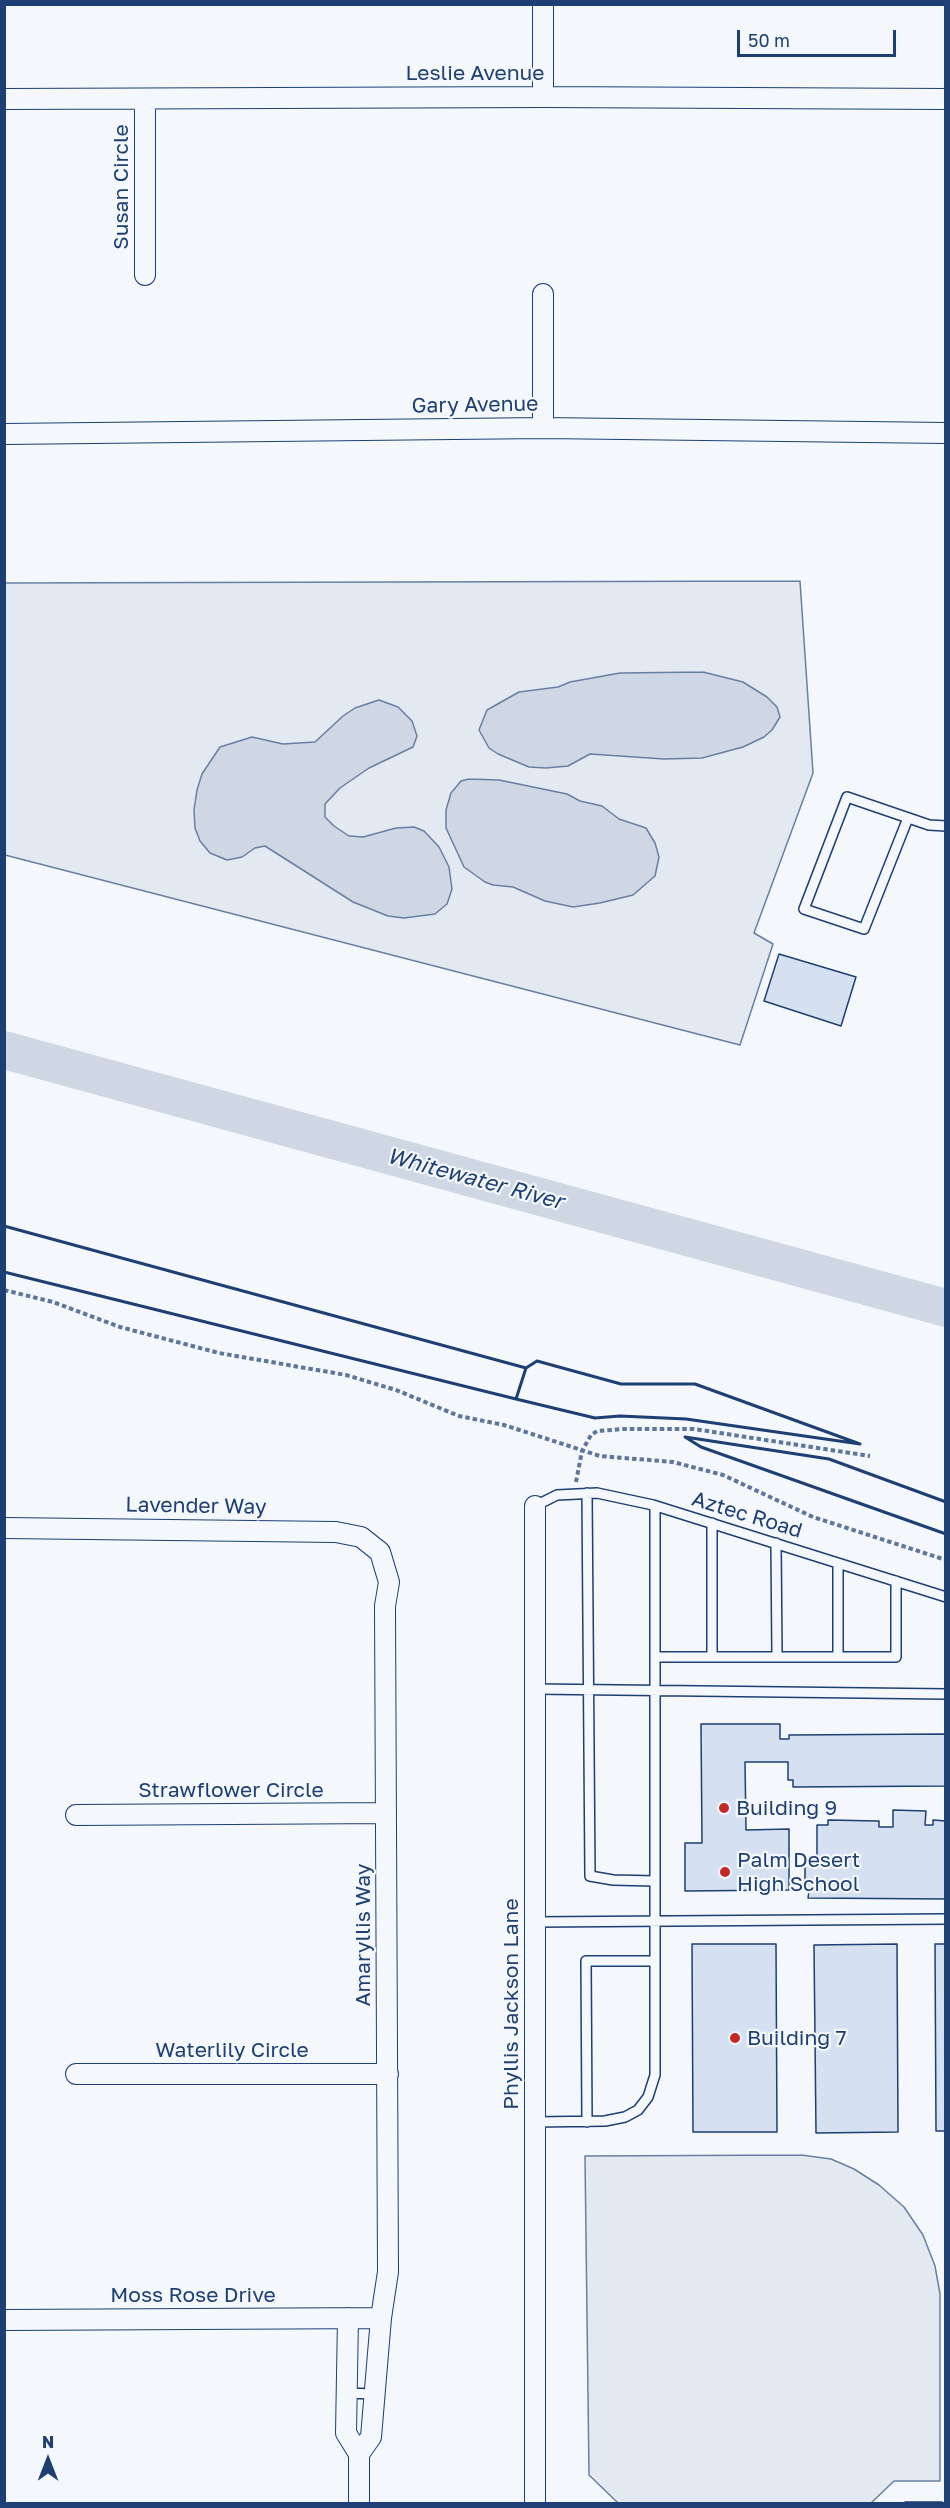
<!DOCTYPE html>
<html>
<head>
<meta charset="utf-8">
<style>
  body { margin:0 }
  #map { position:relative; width:950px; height:2508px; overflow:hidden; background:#f4f7fb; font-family:"Golos Text",sans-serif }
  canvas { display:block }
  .frame { position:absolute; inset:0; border:6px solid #1d3f73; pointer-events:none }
  .north { position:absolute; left:18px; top:2430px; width:60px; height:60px; -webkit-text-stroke:4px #f4f7fb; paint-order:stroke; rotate:0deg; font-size:16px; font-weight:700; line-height:24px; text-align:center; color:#1d3f73 }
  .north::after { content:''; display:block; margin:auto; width:21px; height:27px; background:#1d3f73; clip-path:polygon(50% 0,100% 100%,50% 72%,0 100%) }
  .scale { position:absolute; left:737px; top:30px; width:159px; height:27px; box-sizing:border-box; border:3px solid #1d3f73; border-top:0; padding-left:8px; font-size:18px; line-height:21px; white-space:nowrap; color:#1d3f73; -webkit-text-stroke:4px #f4f7fb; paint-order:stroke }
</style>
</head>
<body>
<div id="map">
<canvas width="950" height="2508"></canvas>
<div class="frame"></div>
<div class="north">N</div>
<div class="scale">50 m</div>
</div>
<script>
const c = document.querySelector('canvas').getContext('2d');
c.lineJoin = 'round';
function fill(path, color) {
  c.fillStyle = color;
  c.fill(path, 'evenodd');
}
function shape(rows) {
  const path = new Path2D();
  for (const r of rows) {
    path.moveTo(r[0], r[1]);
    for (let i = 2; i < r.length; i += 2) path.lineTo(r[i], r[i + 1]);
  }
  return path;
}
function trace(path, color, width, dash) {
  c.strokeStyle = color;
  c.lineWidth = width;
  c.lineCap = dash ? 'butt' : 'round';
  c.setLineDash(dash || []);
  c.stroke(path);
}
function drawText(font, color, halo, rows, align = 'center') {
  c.font = font + ' "Golos Text",sans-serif';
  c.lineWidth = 4.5;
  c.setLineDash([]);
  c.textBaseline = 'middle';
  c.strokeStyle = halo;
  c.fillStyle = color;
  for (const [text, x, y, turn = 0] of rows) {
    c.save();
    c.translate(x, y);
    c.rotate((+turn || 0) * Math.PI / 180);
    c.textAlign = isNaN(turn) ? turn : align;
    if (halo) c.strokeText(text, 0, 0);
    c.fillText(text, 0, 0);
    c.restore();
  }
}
const green = shape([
  [800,581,813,773,754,933,773,944,740,1045,5,855,4,583,800,581],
  [801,2155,831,2159,854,2169,879,2185,904,2207,923,2235,935,2266,940,2294,940,2481,894,2481,871,2503,618,2503,589,2475,585,2156,801,2155]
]);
fill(green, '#e3e9f0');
trace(green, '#687fa3', 1.5);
const water = shape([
  [703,672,743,682,767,697,777,707,780,717,772,730,764,737,743,747,702,758,664,759,590,754,568,766,546,768,529,767,498,754,489,748,479,730,487,710,519,692,558,687,570,682,620,673,703,672],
  [379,700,398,707,412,721,417,736,413,747,369,768,340,788,325,804,325,817,334,826,349,836,363,837,396,828,414,827,424,831,439,847,449,867,452,889,447,904,435,914,404,918,388,916,353,902,265,846,255,848,242,857,227,860,210,853,200,841,195,828,194,810,197,790,202,774,220,747,252,737,283,744,315,742,343,716,355,708,379,700],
  [469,779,499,780,567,794,580,801,602,806,619,819,646,828,655,843,659,857,655,876,633,895,600,903,573,907,545,901,513,887,493,885,485,882,464,867,446,828,446,810,451,793,461,781,469,779]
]);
fill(water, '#cfd7e4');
trace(water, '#687fa3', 1.5);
trace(shape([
  [4,1050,946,1308]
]), '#cfd7e4', 38);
const building = shape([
  [779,954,856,977,841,1026,764,1001,779,954],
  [701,1724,780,1724,780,1739,789,1739,789,1735,946,1734,946,1786,793,1787,793,1780,788,1780,788,1762,745,1762,746,1830,789,1829,789,1890,685,1891,685,1843,702,1843,701,1724],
  [893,1810,926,1811,925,1825,933,1825,933,1820,946,1821,946,1899,808,1898,809,1891,805,1891,805,1857,817,1857,817,1825,828,1825,828,1820,879,1821,879,1827,893,1827,893,1810],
  [692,1944,776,1944,777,2132,693,2132,692,1944],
  [897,1944,898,2132,816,2133,814,1945,897,1944],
  [935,1944,946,1944,946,2131,936,2131,935,1944],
  [905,2502,942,2502,942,2504,904,2504,905,2502]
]);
fill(building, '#d5e0f0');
trace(building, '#1d3f73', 1.5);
const lane = shape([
  [908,818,864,929,804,909,847,797,929,825,946,826],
  [587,1493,590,1876,613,1880,655,1881],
  [535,1506,557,1495,597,1493,653,1505,946,1597],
  [776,1543,777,1657],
  [838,1563,838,1657],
  [655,1657,896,1657,896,1581],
  [712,1657,712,1523],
  [535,1689,946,1694],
  [535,1922,946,1919],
  [535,2122,605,2121,625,2117,638,2110,648,2097,655,2075,655,1506],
  [587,2122,586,1961,655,1961],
  [346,2393,374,2394]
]);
const street = shape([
  [543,4,543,97],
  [4,99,543,97,946,99],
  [145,99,145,275],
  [543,294,543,428],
  [4,434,543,428,946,433],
  [4,1528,336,1532,361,1537,380,1552,389,1582,385,1606,388,2272,381,2318,371,2437,359,2454],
  [76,1815,386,1813],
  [76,2074,388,2074],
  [348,2318,346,2433,359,2454,359,2504],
  [4,2320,381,2318],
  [535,2504,535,1506]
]);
trace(lane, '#1d3f73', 12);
trace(street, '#1d3f73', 22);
trace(shape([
  [4,1290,53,1302,120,1327,219,1353,346,1375,396,1390,459,1416,504,1425,600,1456,673,1462,723,1475,813,1517,946,1560],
  [576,1482,582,1451,591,1435,597,1431,624,1429,694,1429,870,1456]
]), '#5e769c', 4, [4.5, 3]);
trace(lane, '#f4f7fb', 9);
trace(street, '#f4f7fb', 20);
trace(shape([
  [4,1226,526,1368,516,1399,4,1272],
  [537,1361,621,1384,695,1384,860,1444,686,1419,620,1416,595,1418,516,1399,526,1368,537,1361],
  [946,1502,829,1459,685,1437,701,1447,946,1534]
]), '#1d3f73', 3);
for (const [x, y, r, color] of [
  [724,1808,6,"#c62828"],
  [725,1872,6,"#c62828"],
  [735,2038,6,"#c62828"]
]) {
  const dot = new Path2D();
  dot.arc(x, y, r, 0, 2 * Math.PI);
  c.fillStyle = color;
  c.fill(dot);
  trace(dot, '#f4f7fb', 2);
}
drawText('21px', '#1d3f73', '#f4f7fb', [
  ["Leslie Avenue",475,73],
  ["Susan Circle",121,187,-90],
  ["Gary Avenue",475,405,-1],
  ["Lavender Way",196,1506,1],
  ["Aztec Road",747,1515,17],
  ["Strawflower Circle",231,1790],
  ["Amaryllis Way",363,1935,-90],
  ["Phyllis Jackson Lane",511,2004,-90],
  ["Waterlily Circle",232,2050],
  ["Moss Rose Drive",193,2295]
]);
drawText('21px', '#1d3f73', '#f4f7fb', [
  ["Building 9",736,1808],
  ["Palm Desert",737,1860],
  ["High School",737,1884],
  ["Building 7",747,2038]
], 'left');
drawText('italic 22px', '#1d3f73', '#f4f7fb', [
  ["Whitewater River",475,1179,15]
]);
</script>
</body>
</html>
